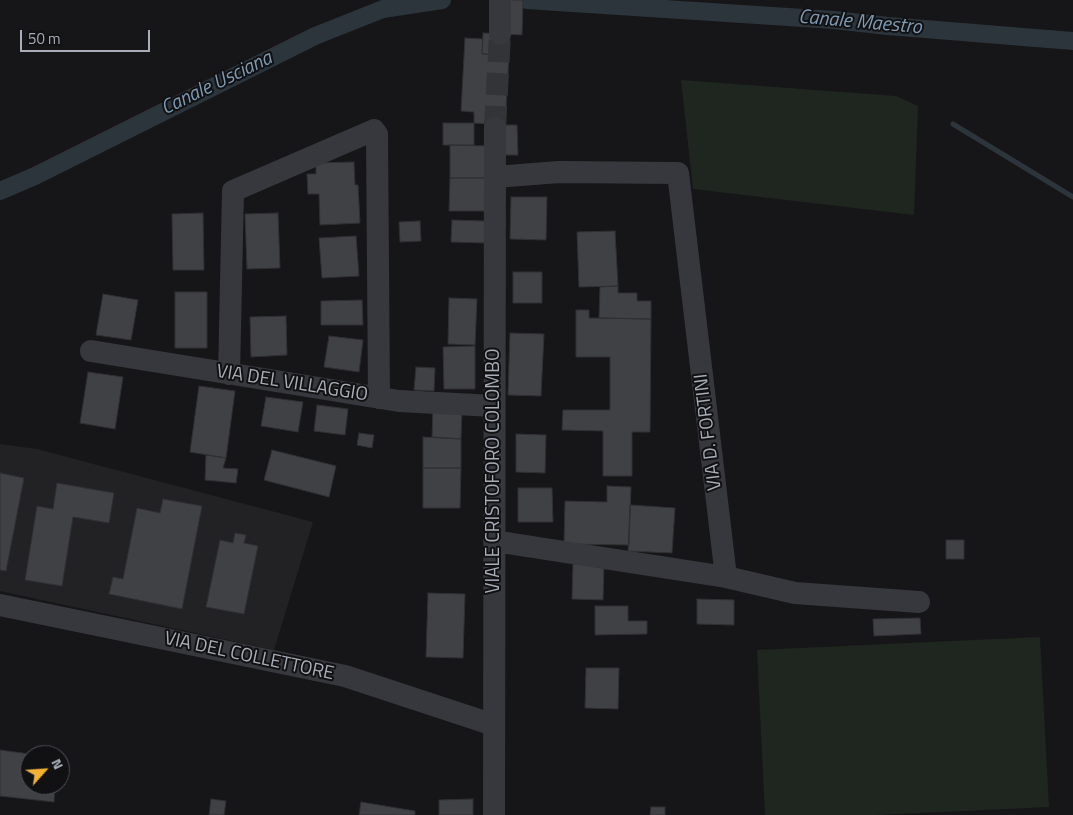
<!DOCTYPE html>
<html>
<head>
<meta charset="utf-8">
<style>
  body { margin:0 }
  #map { position:relative; width:1073px; height:815px; overflow:hidden; background:#161618; font-family:"Titillium Web",sans-serif }
  canvas { display:block }
  .north { position:absolute; left:20px; top:745px; width:50px; height:50px; box-sizing:border-box; background:#111113; border:1px solid #4d4f55; border-radius:50%; rotate:64deg; font-size:14px; font-weight:700; line-height:20px; text-align:center; color:#a8adb8 }
  .north::after { content:''; display:block; margin:auto; width:18px; height:22px; background:#f2b134; clip-path:polygon(50% 0,100% 100%,50% 72%,0 100%) }
  .scale { position:absolute; left:20px; top:30px; width:130px; height:22px; box-sizing:border-box; border:2px solid #a8adb8; border-top:0; padding-left:6px; font-size:15px; line-height:18px; white-space:nowrap; color:#a8adb8; -webkit-text-stroke:4px #111113; paint-order:stroke }
</style>
</head>
<body>
<div id="map">
<canvas width="1073" height="815"></canvas>
<div class="north">N</div>
<div class="scale">50 m</div>
</div>
<script>
const c = document.querySelector('canvas').getContext('2d');
c.lineJoin = 'round';
function fill(path, color) {
  c.fillStyle = color;
  c.fill(path, 'evenodd');
}
function shape(rows) {
  const path = new Path2D();
  for (const r of rows) {
    path.moveTo(r[0], r[1]);
    for (let i = 2; i < r.length; i += 2) path.lineTo(r[i], r[i + 1]);
  }
  return path;
}
function trace(path, color, width, dash) {
  c.strokeStyle = color;
  c.lineWidth = width;
  c.lineCap = dash ? 'butt' : 'round';
  c.setLineDash(dash || []);
  c.stroke(path);
}
function drawText(font, color, halo, rows, align = 'center') {
  c.font = font + ' "Titillium Web",sans-serif';
  c.lineWidth = 4;
  c.setLineDash([]);
  c.textBaseline = 'middle';
  c.strokeStyle = halo;
  c.fillStyle = color;
  for (const [text, x, y, turn = 0] of rows) {
    c.save();
    c.translate(x, y);
    c.rotate((+turn || 0) * Math.PI / 180);
    c.textAlign = isNaN(turn) ? turn : align;
    if (halo) c.strokeText(text, 0, 0);
    c.fillText(text, 0, 0);
    c.restore();
  }
}
fill(shape([
  [0,444,37,449,313,522,274,650,0,591]
]), '#222225');
fill(shape([
  [681,80,896,96,918,106,914,215,693,189],
  [1040,637,1049,807,876,815,765,815,757,650]
]), '#1e261f');
trace(shape([
  [953,124,1073,197]
]), '#2c353c', 5);
trace(shape([
  [527,0,834,20,888,26,1073,41],
  [0,191,35,176,315,36,383,9,442,0]
]), '#2c353c', 18);
const building = shape([
  [507,0,523,0,522,35,505,34,507,0],
  [483,33,510,34,509,55,482,54,483,33],
  [465,38,483,39,482,54,509,55,505,125,474,123,474,112,461,111,465,38],
  [443,123,474,123,474,145,443,145,443,123],
  [501,125,517,125,518,155,502,155,501,125],
  [450,145,487,146,486,178,450,178,450,145],
  [354,162,355,185,358,185,360,223,320,225,319,194,308,194,307,174,316,174,316,163,354,162],
  [450,178,486,178,485,211,449,211,450,178],
  [511,197,547,197,546,240,510,239,511,197],
  [203,213,204,270,173,270,172,214,203,213],
  [278,213,280,268,247,269,245,214,278,213],
  [452,220,485,221,485,243,451,242,452,220],
  [420,221,421,241,400,242,399,222,420,221],
  [615,231,618,286,579,287,577,232,615,231],
  [356,236,359,276,322,278,319,238,356,236],
  [513,272,542,272,542,303,513,303,513,272],
  [618,286,618,293,637,293,637,301,651,301,651,319,599,318,600,287,618,286],
  [175,292,207,292,207,348,175,348,175,292],
  [103,294,138,300,131,340,96,335,103,294],
  [449,298,477,299,475,345,448,344,449,298],
  [362,300,363,325,321,325,321,301,362,300],
  [576,310,589,310,589,318,651,319,650,432,632,432,632,476,603,476,603,431,562,430,563,410,610,410,610,357,576,357,576,310],
  [286,316,287,355,251,357,250,317,286,316],
  [510,333,544,334,541,396,508,395,510,333],
  [329,336,363,340,359,372,324,367,329,336],
  [475,346,475,389,444,389,443,347,475,346],
  [416,367,435,368,434,391,414,390,416,367],
  [88,372,123,377,115,429,80,423,88,372],
  [199,386,235,391,226,458,190,452,199,386],
  [266,397,303,402,298,432,261,426,266,397],
  [317,405,348,409,345,435,314,431,317,405],
  [433,408,462,409,461,439,432,437,433,408],
  [359,433,374,435,372,448,357,445,359,433],
  [516,434,546,435,545,473,516,472,516,434],
  [423,437,461,439,461,468,423,468,423,437],
  [272,450,336,466,329,497,264,480,272,450],
  [206,455,226,458,223,468,238,469,236,483,205,480,206,455],
  [423,468,461,468,460,508,423,508,423,468],
  [0,473,24,478,6,571,0,570,0,473],
  [57,483,114,493,109,523,73,517,62,586,25,580,37,506,53,509,57,483],
  [607,486,631,487,629,545,564,544,565,501,607,502,607,486],
  [518,488,552,488,553,522,518,522,518,488],
  [163,499,202,506,182,609,109,594,113,577,123,579,137,508,160,513,163,499],
  [630,505,675,508,672,553,628,551,630,505],
  [235,533,246,535,244,543,258,546,244,614,206,607,220,540,233,543,235,533],
  [946,540,964,540,964,559,946,559,946,540],
  [573,564,604,565,603,600,572,599,573,564],
  [428,593,465,594,463,658,426,657,428,593],
  [697,599,734,600,734,625,697,624,697,599],
  [595,606,628,606,628,621,647,621,647,634,595,635,595,606],
  [920,618,921,634,874,636,873,619,920,618],
  [586,668,619,668,618,709,585,708,586,668],
  [0,750,30,754,28,771,30,772,30,785,55,785,54,802,0,796,0,750],
  [211,799,226,801,224,815,209,815,211,799],
  [473,799,473,815,439,815,439,800,473,799],
  [361,802,415,811,415,815,359,815,361,802],
  [651,807,665,807,665,815,650,815,651,807]
]);
fill(building, '#404145');
trace(building, '#303034', 1);
trace(shape([
  [495,128,500,34]
]), '#333438', 22, [22, 11]);
trace(shape([
  [500,34,500,0],
  [91,351,399,401,494,406],
  [229,374,233,191,374,130,377,134,379,398],
  [494,541,726,577,678,173,559,172,495,177],
  [726,577,795,593,919,602],
  [0,605,345,676,494,725],
  [494,815,495,128]
]), '#37383d', 22);
drawText('19px', '#a8adb8', '#111113', [
  ["VIA DEL VILLAGGIO",292,384,9],
  ["VIA D. FORTINI",709,432,-97],
  ["VIALE CRISTOFORO COLOMBO",494,471,-90],
  ["VIA DEL COLLETTORE",249,657,12]
]);
drawText('italic 20px', '#7f9bb3', '#111113', [
  ["Canale Maestro",860,23,5],
  ["Canale Usciana",217,84,-26]
]);
</script>
</body>
</html>
